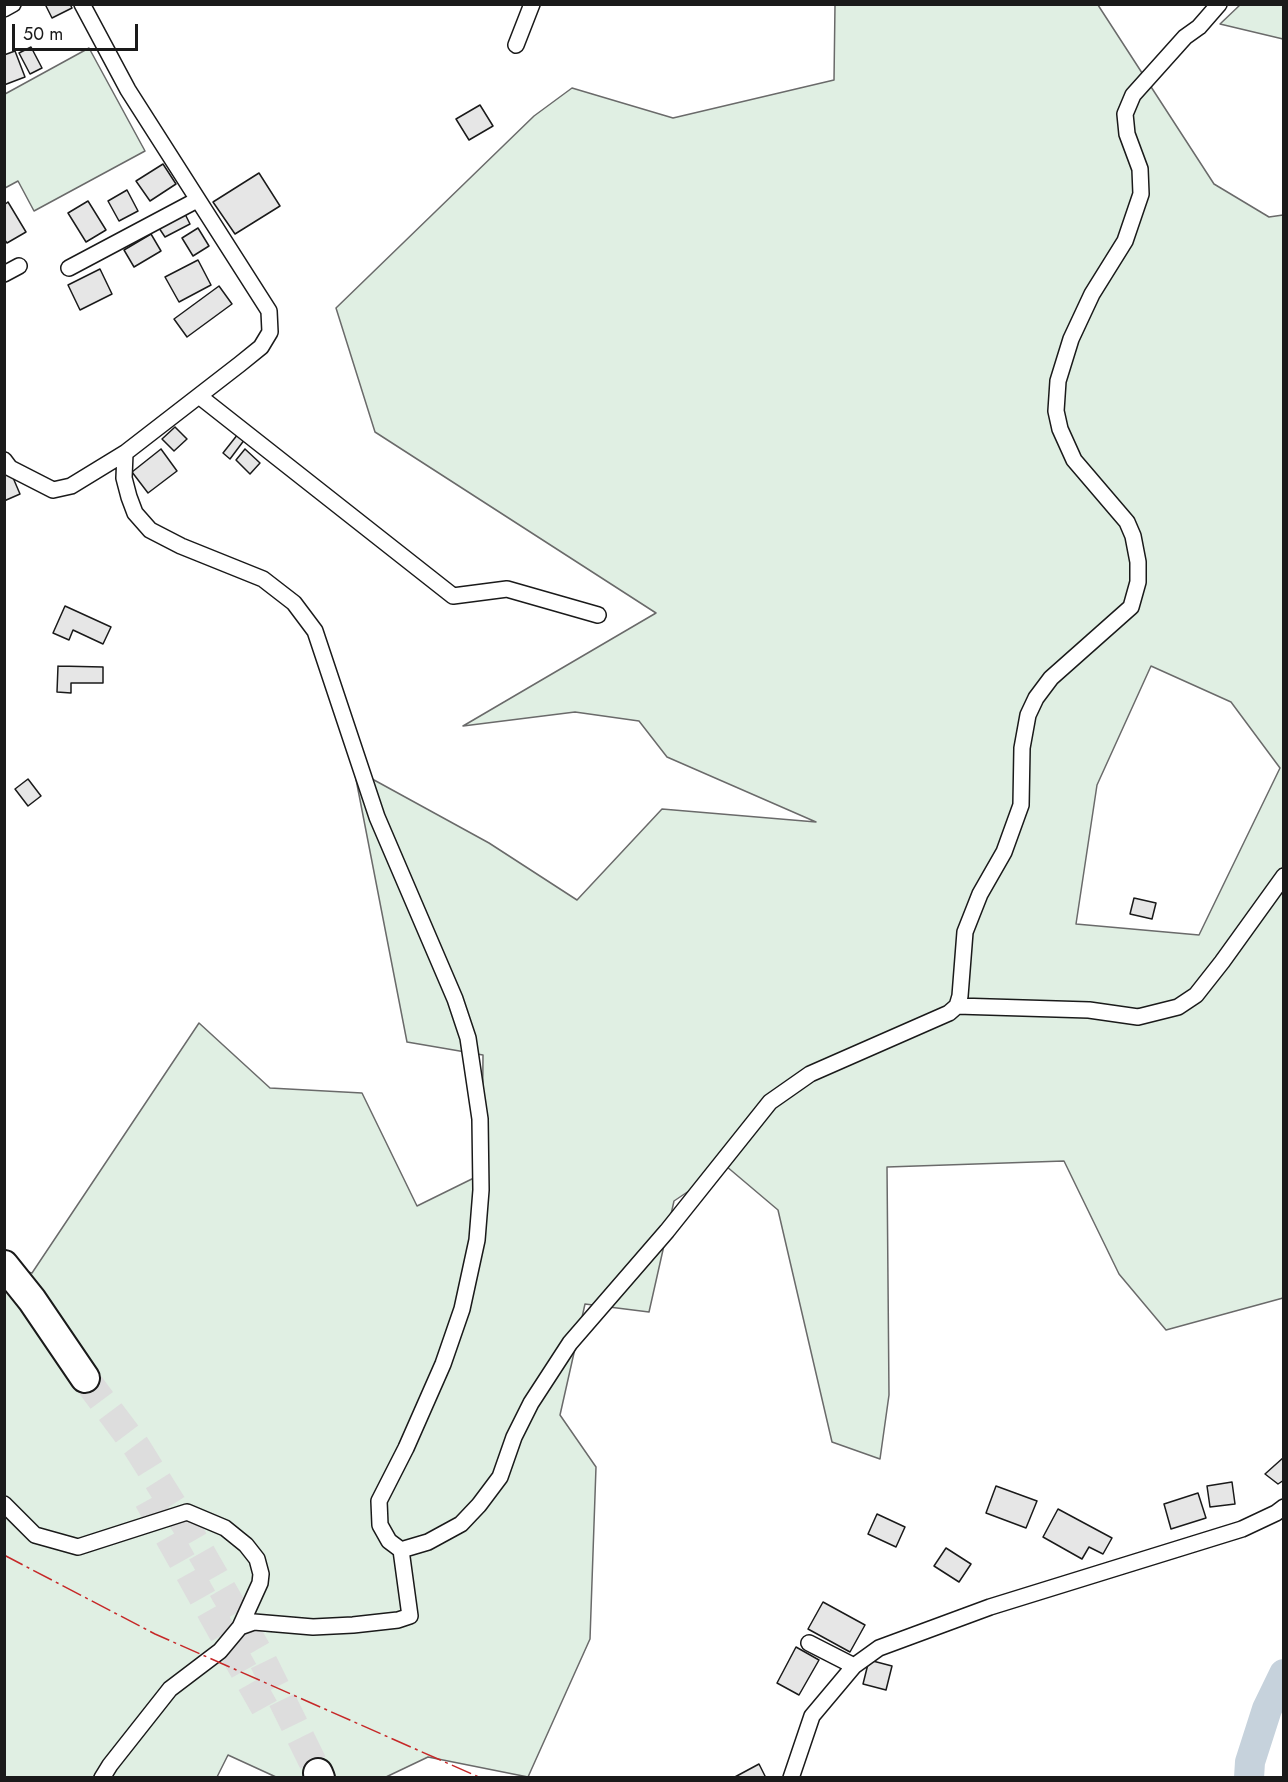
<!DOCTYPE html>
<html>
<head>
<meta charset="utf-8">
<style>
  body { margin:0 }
  #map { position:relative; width:1288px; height:1782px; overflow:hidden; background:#fff; font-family:Jost,sans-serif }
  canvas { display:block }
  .frame { position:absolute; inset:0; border:6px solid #1a1a1a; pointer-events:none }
  .scale { position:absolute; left:12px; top:24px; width:126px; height:27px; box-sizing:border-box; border:3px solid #1a1a1a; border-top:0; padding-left:8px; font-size:18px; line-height:21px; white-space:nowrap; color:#1a1a1a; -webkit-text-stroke:4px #fff; paint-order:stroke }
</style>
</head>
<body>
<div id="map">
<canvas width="1288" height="1782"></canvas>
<div class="frame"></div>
<div class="scale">50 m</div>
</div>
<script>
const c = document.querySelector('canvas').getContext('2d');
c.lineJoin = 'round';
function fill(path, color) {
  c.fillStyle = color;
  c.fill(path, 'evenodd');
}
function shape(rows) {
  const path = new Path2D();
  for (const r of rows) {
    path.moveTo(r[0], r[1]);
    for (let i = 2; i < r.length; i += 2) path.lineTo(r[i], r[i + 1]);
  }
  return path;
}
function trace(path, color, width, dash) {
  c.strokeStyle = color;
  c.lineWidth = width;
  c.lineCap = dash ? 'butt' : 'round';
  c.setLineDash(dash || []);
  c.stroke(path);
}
const green = shape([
  [1241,4,1283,5,1283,39,1220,24,1241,4],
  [835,5,1098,5,1214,184,1269,217,1283,215,1283,1298,1166,1330,1119,1274,1064,1161,887,1167,889,1395,880,1459,832,1442,778,1210,726,1166,674,1201,649,1312,585,1304,560,1415,596,1467,590,1639,528,1777,428,1757,386,1777,276,1777,228,1755,217,1777,5,1778,4,1266,32,1273,199,1023,270,1088,362,1093,417,1206,482,1174,483,1055,407,1042,354,769,489,843,577,900,662,809,816,822,667,757,639,721,575,712,463,726,656,613,375,432,336,308,534,116,572,88,673,118,834,80,835,5],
  [1151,666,1231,702,1280,768,1199,935,1076,924,1097,785,1151,666],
  [89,48,145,151,34,211,18,181,5,188,5,94,89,48]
]);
fill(green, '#e0efe3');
trace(green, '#6a6a6a', 1.5);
trace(shape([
  [1249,1778,1250,1762,1267,1709,1284,1674]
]), '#c6d2dc', 30);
const building = shape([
  [45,4,70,4,72,8,52,18,45,4],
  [31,47,42,68,30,74,19,53,31,47],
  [15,51,25,77,4,85,4,55,15,51],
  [480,105,493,126,469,140,456,119,480,105],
  [163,164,176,184,150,201,136,181,163,164],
  [259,173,280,206,235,234,213,202,259,173],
  [127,190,138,211,119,221,108,201,127,190],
  [88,201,106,230,86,242,68,213,88,201],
  [8,202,26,232,7,243,4,239,4,205,8,202],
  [185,214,190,224,165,237,159,228,185,214],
  [198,228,209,246,193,256,182,238,198,228],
  [151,234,161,251,134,267,124,250,151,234],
  [198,260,211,285,179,302,165,277,198,260],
  [100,269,112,294,80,310,68,285,100,269],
  [219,286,232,304,187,337,174,319,219,286],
  [175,427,187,439,174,451,162,439,175,427],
  [238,434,245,439,230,459,223,453,238,434],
  [161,449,177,471,148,493,132,472,161,449],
  [245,449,260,463,250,474,236,460,245,449],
  [11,473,20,494,4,501,4,476,11,473],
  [65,606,111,627,103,644,73,630,69,640,53,633,65,606],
  [58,666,103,667,103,683,71,683,71,693,57,692,58,666],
  [28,779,41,796,28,806,15,789,28,779],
  [1134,898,1156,903,1152,919,1130,914,1134,898],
  [1284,1457,1284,1480,1278,1484,1265,1474,1284,1457],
  [1232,1482,1235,1504,1210,1507,1207,1486,1232,1482],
  [996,1486,1037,1501,1026,1528,986,1513,996,1486],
  [1198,1493,1206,1518,1171,1529,1164,1504,1198,1493],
  [1058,1509,1112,1538,1103,1554,1089,1547,1082,1559,1043,1537,1058,1509],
  [877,1514,905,1527,896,1547,868,1534,877,1514],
  [946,1548,971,1564,959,1582,934,1566,946,1548],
  [823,1602,865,1625,850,1652,808,1629,823,1602],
  [796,1647,819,1660,799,1695,777,1683,796,1647],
  [869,1660,892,1666,886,1690,863,1684,869,1660],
  [759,1764,766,1778,733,1778,759,1764]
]);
fill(building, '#e6e6e6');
trace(building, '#1a1a1a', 1.5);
trace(shape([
  [85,1378,136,1446,186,1526,260,1655,318,1773],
  [148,1500,271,1719]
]), '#ddd', 28, [28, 14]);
const minor = shape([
  [4,9,13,4],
  [516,45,532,4],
  [69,268,197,200],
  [4,274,19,266],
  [199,396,453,596,507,589,598,615],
  [125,453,124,478,129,497,135,513,150,530,181,546,263,579,294,603,315,631,377,817,455,999,468,1038,480,1119,481,1190,477,1240,462,1309,443,1364,406,1448,379,1501,380,1525,389,1541,401,1550,410,1616,398,1620,353,1625,313,1627,254,1622,240,1627],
  [4,460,10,468,53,490,71,486,125,453,240,364,261,347,270,332,269,311,128,90,82,4],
  [957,1006,1089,1010,1138,1017,1178,1007,1196,995,1222,962,1284,876],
  [4,1504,35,1535,78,1547,187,1512,225,1528,246,1545,257,1559,261,1574,260,1583,240,1627,220,1651,170,1689,110,1765,102,1778],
  [401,1550,428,1542,461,1524,479,1505,500,1477,514,1437,531,1403,570,1343,667,1231,770,1102,810,1074,949,1013,957,1006,960,996,965,932,980,894,1004,852,1021,805,1022,748,1028,715,1036,698,1051,678,1131,607,1138,582,1138,562,1133,536,1127,522,1074,460,1060,429,1056,411,1058,381,1071,339,1092,294,1125,241,1141,194,1140,169,1127,134,1125,114,1133,95,1185,37,1199,27,1219,4],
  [809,1643,854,1666],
  [791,1778,812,1716,854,1666,879,1648,990,1607,1242,1529,1276,1513,1284,1507]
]);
const motorway = shape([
  [4,1265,32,1300,85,1378],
  [318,1773,320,1778]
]);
trace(minor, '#1a1a1a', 18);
trace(motorway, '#1a1a1a', 32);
trace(minor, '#fff', 15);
trace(motorway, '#fff', 28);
trace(shape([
  [4,1555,155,1634,481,1778]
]), '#c62828', 1.5, [21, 4.5, 3, 4.5]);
</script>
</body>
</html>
